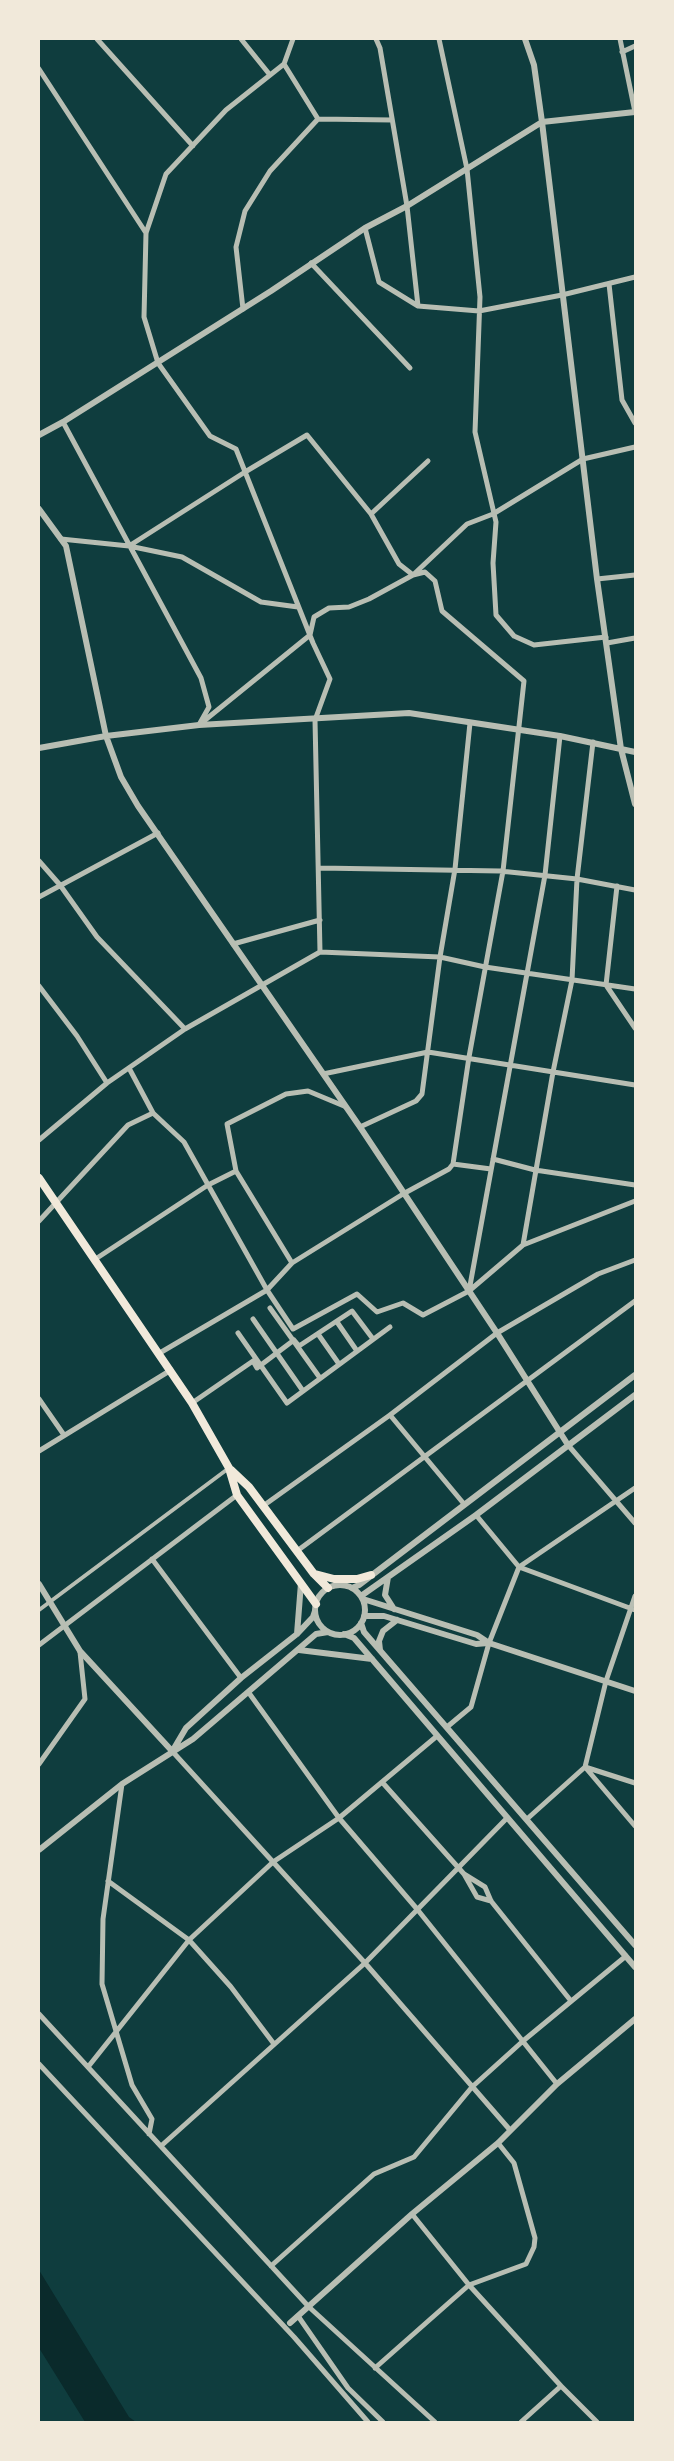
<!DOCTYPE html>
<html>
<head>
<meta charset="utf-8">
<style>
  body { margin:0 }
  #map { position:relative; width:674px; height:2461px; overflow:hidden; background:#0f3d3e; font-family:"Noto Serif",serif }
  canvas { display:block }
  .frame { position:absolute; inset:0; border:40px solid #f1e9da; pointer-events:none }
</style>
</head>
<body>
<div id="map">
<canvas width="674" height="2461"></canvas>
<div class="frame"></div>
</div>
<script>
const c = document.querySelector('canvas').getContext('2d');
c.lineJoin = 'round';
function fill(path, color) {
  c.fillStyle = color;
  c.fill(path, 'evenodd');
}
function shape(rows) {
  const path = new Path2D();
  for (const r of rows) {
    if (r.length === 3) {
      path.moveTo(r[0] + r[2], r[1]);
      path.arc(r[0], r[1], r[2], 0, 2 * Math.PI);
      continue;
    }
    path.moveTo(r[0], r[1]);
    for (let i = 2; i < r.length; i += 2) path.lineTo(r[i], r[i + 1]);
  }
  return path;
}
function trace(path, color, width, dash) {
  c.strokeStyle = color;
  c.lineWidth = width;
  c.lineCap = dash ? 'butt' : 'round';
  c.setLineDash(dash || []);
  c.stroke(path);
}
fill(shape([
  [39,2270,129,2417,136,2422,85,2422,39,2348]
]), '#0a2a2b');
trace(shape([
  [39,1610,229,1468]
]), '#b8beb3', 4);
trace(shape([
  [97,39,193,146],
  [241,39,270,75],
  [293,39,284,64,226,110,166,174,146,233,144,317,158,363,210,436,236,449,313,643,330,679,315,720,320,952],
  [376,39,380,48,407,206,418,306],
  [439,39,467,169,480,297,475,432,496,522,493,563,496,615,514,636,534,645,606,637],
  [620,39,635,112],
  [622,52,635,46],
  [284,64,318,119],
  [39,69,146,233],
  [365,228,379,282,418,306,479,311,562,295,635,277],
  [311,263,410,368],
  [609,284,622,400,635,423],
  [243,309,236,247,245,211,270,171,318,119,392,120],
  [63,422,201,678,209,707,200,723],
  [371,514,428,461],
  [61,539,129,546,182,557,261,602,298,607],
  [129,546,245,472,307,435,371,514,399,564,413,575,425,572,435,581,442,611,524,681,503,871,469,1057,453,1164,449,1169,403,1194,292,1263,267,1290,158,1354],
  [597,579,635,575],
  [607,643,635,638],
  [199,725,310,635,314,617,329,608,349,607,369,599,413,575,467,524,493,514,583,459,635,447],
  [39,861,60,885,97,937,185,1029],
  [320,868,500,871,577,879,635,890],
  [617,886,606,985,635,1028],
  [39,897,158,833],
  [233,944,320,920],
  [39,986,77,1036,107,1083],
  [129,1068,153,1113,184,1142,267,1290,293,1329,357,1294,377,1312,403,1303,423,1315,469,1291,523,1245,635,1201],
  [323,1074,428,1052,635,1085],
  [360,1127,416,1101,422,1094,440,957,455,869,470,723],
  [39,1140,107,1083,185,1029,320,952,440,957,485,967,635,989],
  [493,1159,535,1170,635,1185],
  [453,1164,491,1169],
  [236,1171,227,1124,286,1094,308,1091,344,1106],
  [39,1221,128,1125,153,1113],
  [523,1245,553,1072,572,980,577,879,593,742],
  [94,1260,208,1185,236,1171,292,1263],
  [469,1291,545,875,560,736],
  [270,1308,320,1378],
  [253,1319,303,1391],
  [337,1322,357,1351],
  [238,1333,287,1403,390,1327],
  [318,1334,339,1364],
  [39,1399,64,1435],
  [192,1403,253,1361,257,1368,294,1340,299,1346,352,1311,373,1339],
  [390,1415,464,1504],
  [568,1445,635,1523],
  [39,1451,171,1370],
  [263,1506,390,1415,497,1333,598,1274,635,1260],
  [476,1515,519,1567,635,1610],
  [297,1551,635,1301],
  [152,1559,241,1678],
  [39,1645,237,1495],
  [249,1693,339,1818,417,1909,557,2084],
  [447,1727,471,1707,489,1643,519,1567,635,1488],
  [172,1751,365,1963,510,2130],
  [39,1764,85,1699,80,1652],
  [585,1767,635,1826],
  [585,1767,635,1783],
  [382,1782,464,1874,477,1897,491,1901],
  [122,1784,103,1919,102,1984,132,2085,152,2119,149,2134],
  [527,1819,585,1767,606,1681,635,1596],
  [464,1874,485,1887,491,1901,571,2001],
  [108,1881,189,1940,231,1987,274,2044],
  [39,2014,309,2307,435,2422],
  [39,2064,294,2337,368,2422],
  [88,2067,189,1940,273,1862,339,1818,437,1736],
  [161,2146,365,1963,507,1818],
  [412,2214,469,2285,561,2386,597,2422],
  [271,2266,374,2174,414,2157,472,2087,523,2041,626,1956],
  [298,2316,348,2388,383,2422],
  [375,2368,469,2285,526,2264,534,2247,535,2238,514,2163,498,2143],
  [521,2422,561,2386]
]), '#b8beb3', 5);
trace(shape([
  [525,39,534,65,542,122,597,579,621,749,635,804],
  [39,435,63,422,271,291,365,228,407,206,542,122,635,112],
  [39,509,66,546,106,736,121,777,138,806,360,1127,497,1333,568,1445],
  [39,748,106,736,199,725,409,713,560,736,635,752],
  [388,1577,385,1595,394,1609],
  [39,1584,80,1651,172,1751],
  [340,1610,25],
  [352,1588,359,1585,635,1375],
  [361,1596,476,1515,635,1395],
  [363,1599,477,1635,489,1643,635,1691],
  [364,1616,384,1616,476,1644,488,1643],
  [361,1623,364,1632,635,1945],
  [297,1634,301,1583],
  [344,1634,354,1638,635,1967],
  [299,1650,372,1659],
  [380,1650,379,1641,383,1631,397,1620],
  [173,1750,186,1728,241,1678,297,1634,313,1617,315,1611],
  [39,1850,122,1784,193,1739,316,1634,328,1632],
  [290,2323,412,2214,498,2143,557,2084,635,2019]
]), '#b8beb3', 6);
trace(shape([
  [39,1178,192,1403,229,1468,237,1495,316,1604],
  [231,1470,249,1487,314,1574,328,1588],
  [315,1574,334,1579,357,1579,371,1575]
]), '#f1e9da', 8);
</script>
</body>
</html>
